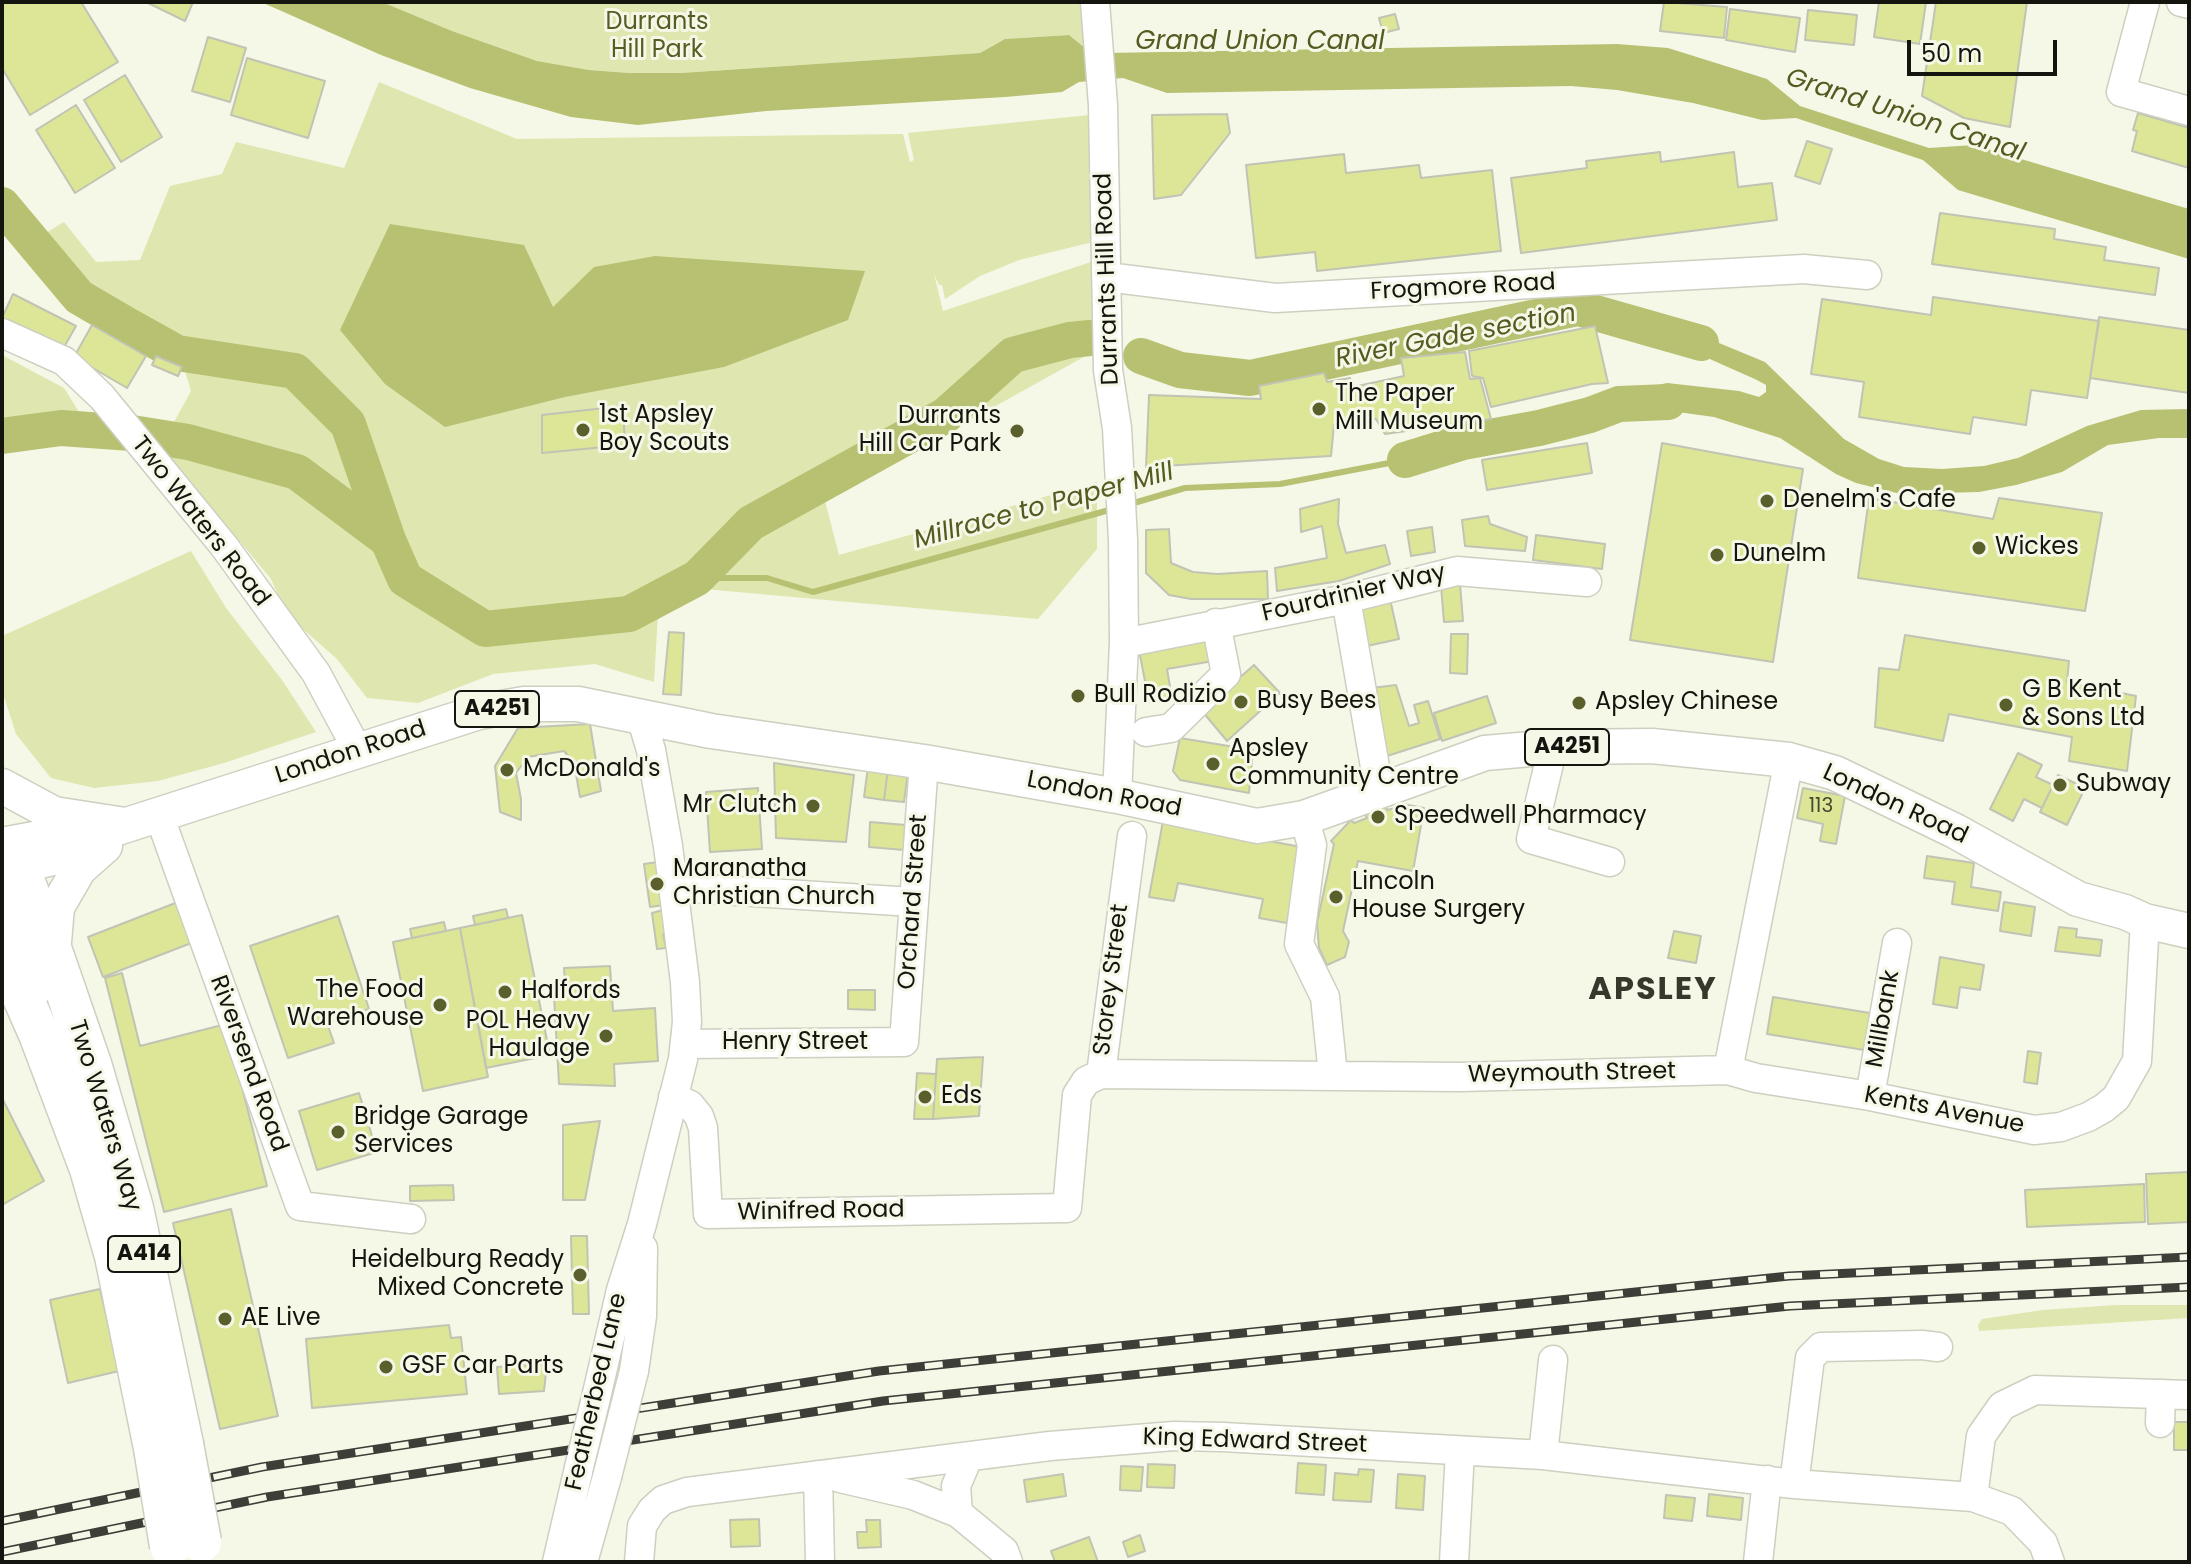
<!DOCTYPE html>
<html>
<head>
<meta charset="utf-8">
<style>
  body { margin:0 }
  #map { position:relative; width:2191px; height:1564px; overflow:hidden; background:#f5f7e7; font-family:Poppins,sans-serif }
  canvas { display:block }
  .frame { position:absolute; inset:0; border:4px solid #14150f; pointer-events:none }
  .scale { position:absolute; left:1907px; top:40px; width:150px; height:36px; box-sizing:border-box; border:4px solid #14150f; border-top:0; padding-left:10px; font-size:24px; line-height:28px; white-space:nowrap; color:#14150f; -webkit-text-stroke:6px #f5f7e7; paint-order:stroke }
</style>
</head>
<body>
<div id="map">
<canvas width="2191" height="1564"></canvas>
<div class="frame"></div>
<div class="scale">50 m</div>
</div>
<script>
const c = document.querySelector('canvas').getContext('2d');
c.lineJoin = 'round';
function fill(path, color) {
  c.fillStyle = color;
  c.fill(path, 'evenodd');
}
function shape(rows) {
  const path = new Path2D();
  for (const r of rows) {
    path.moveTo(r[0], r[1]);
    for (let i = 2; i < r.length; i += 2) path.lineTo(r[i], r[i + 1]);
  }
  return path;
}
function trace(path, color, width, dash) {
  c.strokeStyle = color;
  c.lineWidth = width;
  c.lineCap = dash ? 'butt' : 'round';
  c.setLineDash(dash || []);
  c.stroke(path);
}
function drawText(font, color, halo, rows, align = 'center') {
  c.font = font + ' Poppins,sans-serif';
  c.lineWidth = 6;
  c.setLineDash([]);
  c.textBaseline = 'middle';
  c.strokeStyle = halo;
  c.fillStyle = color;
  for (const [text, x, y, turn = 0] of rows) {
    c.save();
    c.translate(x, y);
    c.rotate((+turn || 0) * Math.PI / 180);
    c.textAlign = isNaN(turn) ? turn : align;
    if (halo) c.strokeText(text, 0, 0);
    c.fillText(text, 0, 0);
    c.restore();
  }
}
fill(shape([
  [382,2,1085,2,1090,52,1069,35,1005,39,980,53,681,73,629,73,589,70,537,61,452,31],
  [379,82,517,139,903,134,910,162,914,160,908,133,1090,115,1097,241,1019,260,980,276,945,299,942,285,939,285,934,274,943,311,1100,259,1107,344,825,501,839,555,1097,482,1097,549,1038,619,704,589,658,614,654,682,595,664,493,674,418,703,367,698,337,659,287,615,271,579,153,436,173,424,191,391,179,351,83,294,36,239,64,222,96,262,140,260,170,186,222,174,236,142,344,168],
  [2,355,64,388,96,439,2,450],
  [191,551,226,608,282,680,316,732,224,763,158,781,94,788,51,778,16,734,2,690,2,636],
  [2116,1305,2189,1305,2189,1318,1979,1331,1978,1325,1982,1319,2043,1310]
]), '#dfe6af');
fill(shape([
  [261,2,382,2,452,31,537,61,589,70,629,73,681,73,980,53,1005,39,1069,35,1090,52,1107,53,1617,44,1668,48,1767,79,1800,106,1929,148,1974,145,2189,209,2189,259,1958,190,1923,160,1796,118,1762,120,1693,103,1617,90,1571,86,1167,93,1123,78,1079,82,1062,92,1005,97,766,111,638,125,571,117,470,88,381,55],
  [390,224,524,245,553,307,594,267,655,256,865,271,848,320,724,367,565,397,445,427,385,384,340,330],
  [1631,315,1673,324,1765,362,1844,439,1879,459,1904,467,1942,469,1984,466,2018,458,2087,426,2141,410,2189,409,2189,438,2159,438,2108,445,2062,472,2016,485,1979,492,1901,494,1856,483,1836,474,1780,438,1714,417,1619,404,1631,391,1667,383,1739,391,1759,397,1766,392,1766,385,1757,380,1712,360]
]), '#b8c072');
trace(shape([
  [1127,505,1185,488,1280,484,1405,460],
  [697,578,767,578,813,592,1113,509]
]), '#b8c072', 6);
trace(shape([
  [2,205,79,297,127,325,177,353,295,371,348,424,388,540,405,579,485,629,629,614,697,578,751,523,946,415,1013,355,1070,340,1090,338],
  [1141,356,1180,370,1250,378,1578,308,1701,343],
  [2,436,61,428,132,433,188,442,297,472,388,540],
  [1405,460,1463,442,1539,428,1590,415,1619,404,1668,402]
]), '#b8c072', 36);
const building = shape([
  [2,2,81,2,118,62,30,115,2,68,2,2],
  [146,2,193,2,185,21,146,2],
  [1664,2,1727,7,1724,38,1660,31,1664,2],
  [1879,2,1926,2,1920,44,1874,37,1879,2],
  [1936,2,2027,2,2010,127,1964,118,1922,96,1936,2],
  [1730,9,1800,18,1795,52,1726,40,1730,9],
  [1808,10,1857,15,1854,45,1805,40,1808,10],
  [1395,14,1399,29,1383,33,1379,18,1395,14],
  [208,37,246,48,230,102,192,91,208,37],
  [247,58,325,81,308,138,231,115,247,58],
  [125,75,162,137,121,162,84,100,125,75],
  [76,105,115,168,75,193,36,130,76,105],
  [2138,113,2189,128,2189,168,2132,151,2137,131,2133,130,2138,113],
  [1227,114,1230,133,1181,195,1154,199,1152,115,1227,114],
  [1807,141,1832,149,1820,184,1795,176,1807,141],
  [1660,152,1661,162,1734,152,1738,187,1772,183,1777,220,1521,253,1511,178,1587,168,1586,161,1660,152],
  [1344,154,1346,173,1419,165,1421,178,1492,170,1501,251,1317,271,1315,252,1256,258,1246,165,1344,154],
  [1940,213,2055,229,2054,239,2106,247,2104,260,2159,268,2155,295,1932,264,1940,213],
  [13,294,76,326,63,349,2,318,13,294],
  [1933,297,2099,321,2087,398,2031,390,2026,425,1973,417,1970,434,1859,417,1864,382,1811,374,1822,299,1931,315,1933,297],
  [2099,317,2189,330,2189,393,2090,378,2099,317],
  [92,325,146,356,127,388,74,357,92,325],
  [1595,326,1608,383,1592,384,1491,407,1483,378,1472,376,1469,351,1595,326],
  [1465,352,1470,379,1480,378,1491,419,1385,434,1376,419,1334,425,1331,456,1146,467,1149,395,1261,399,1259,386,1324,373,1327,382,1350,378,1353,387,1404,376,1401,358,1465,352],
  [156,356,182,367,178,376,152,365,156,356],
  [623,406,625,445,542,453,542,415,623,406],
  [1587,443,1592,473,1487,490,1482,460,1587,443],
  [1662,443,1803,469,1773,662,1630,640,1662,443],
  [1869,498,1993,519,1999,498,2102,513,2085,611,1858,578,1869,498],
  [1339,499,1338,524,1346,553,1385,545,1390,564,1339,581,1277,591,1275,568,1327,558,1322,526,1301,532,1300,509,1339,499],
  [1488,516,1490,524,1527,537,1525,551,1465,546,1462,520,1488,516],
  [1432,527,1435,552,1411,556,1407,531,1432,527],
  [1169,529,1171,563,1193,572,1217,574,1267,571,1268,599,1191,599,1169,595,1146,573,1146,530,1169,529],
  [1536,535,1605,544,1602,569,1533,560,1536,535],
  [1460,584,1463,621,1444,622,1441,586,1460,584],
  [1390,599,1399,639,1367,646,1359,606,1390,599],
  [669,632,684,633,681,695,663,694,669,632],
  [1451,634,1468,634,1467,674,1450,673,1451,634],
  [1905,635,2069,661,2067,682,2136,696,2127,771,2069,761,2072,737,1949,714,1943,741,1875,727,1879,668,1899,670,1905,635],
  [1208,636,1213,661,1167,669,1172,698,1149,702,1139,650,1208,636],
  [1254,665,1280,693,1227,741,1202,711,1254,665],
  [1396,685,1409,726,1419,723,1414,705,1428,701,1440,739,1387,756,1372,688,1396,685],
  [1487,696,1496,723,1442,741,1434,713,1487,696],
  [590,724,601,791,580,797,574,763,564,751,528,757,516,773,521,799,521,820,500,812,495,766,518,728,590,724],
  [1180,738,1253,750,1249,793,1180,780,1173,771,1180,738],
  [2018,753,2042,765,2036,777,2053,785,2042,808,2024,799,2013,821,1990,809,2018,753],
  [774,763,854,775,846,842,776,838,774,763],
  [868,767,888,769,884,800,864,797,868,767],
  [888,769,908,772,904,802,884,800,888,769],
  [2058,775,2085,788,2067,825,2040,812,2058,775],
  [758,788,762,849,710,852,706,792,758,788],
  [1803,788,1845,796,1836,844,1820,841,1823,824,1797,818,1803,788],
  [1403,804,1424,808,1413,871,1358,861,1343,931,1349,942,1345,957,1327,965,1319,948,1317,923,1334,844,1331,841,1351,820,1354,823,1367,818,1365,814,1386,807,1387,810,1403,806,1403,804],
  [1163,821,1301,847,1287,923,1259,918,1263,899,1178,883,1174,901,1149,897,1163,821],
  [870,822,906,825,904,850,869,847,870,822],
  [1927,856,1974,863,1971,887,2001,892,1998,911,1952,904,1955,882,1924,878,1927,856],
  [665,861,671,904,650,907,644,864,665,861],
  [178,902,194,942,103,977,88,937,178,902],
  [2004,902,2035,907,2031,936,2000,931,2004,902],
  [506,909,508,918,475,925,473,916,506,909],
  [663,910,669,934,663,934,666,948,657,949,652,913,663,910],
  [522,915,550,1055,486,1068,460,928,522,915],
  [338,916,369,1009,327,1023,334,1043,288,1058,250,946,338,916],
  [444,922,446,931,412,938,410,929,444,922],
  [2059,927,2077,929,2076,937,2102,940,2100,956,2055,951,2059,927],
  [460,928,488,1077,423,1091,393,942,460,928],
  [1674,931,1701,936,1696,963,1668,958,1674,931],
  [1940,957,1984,965,1980,990,1960,987,1957,1008,1933,1004,1940,957],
  [610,966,613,1011,655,1008,658,1061,614,1064,615,1086,559,1084,554,997,566,996,564,968,610,966],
  [122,973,140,1046,226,1024,267,1186,164,1212,105,978,122,973],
  [848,990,875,990,875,1010,848,1009,848,990],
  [1773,997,1870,1013,1864,1050,1767,1034,1773,997],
  [2028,1051,2041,1053,2037,1084,2024,1082,2028,1051],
  [983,1057,979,1116,933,1119,937,1059,983,1057],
  [917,1073,936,1074,933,1119,914,1119,917,1073],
  [359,1093,377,1152,317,1170,299,1111,359,1093],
  [2,1098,44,1181,2,1205,2,1098],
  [600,1121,585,1200,563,1200,563,1125,600,1121],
  [2189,1172,2189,1222,2148,1224,2146,1174,2189,1172],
  [2144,1184,2145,1222,2027,1227,2025,1190,2144,1184],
  [453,1185,454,1200,410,1201,410,1186,453,1185],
  [231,1209,278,1416,220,1429,173,1223,231,1209],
  [571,1236,587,1236,589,1314,573,1314,571,1236],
  [100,1289,119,1371,68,1383,50,1300,100,1289],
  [449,1325,451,1338,461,1337,467,1394,312,1408,306,1339,449,1325],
  [547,1364,544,1391,499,1394,497,1367,547,1364],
  [2174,1422,2188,1422,2188,1450,2174,1450,2174,1422],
  [1298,1463,1326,1465,1324,1495,1296,1493,1298,1463],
  [1148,1464,1175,1465,1174,1488,1147,1487,1148,1464],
  [1121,1466,1143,1467,1141,1491,1120,1490,1121,1466],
  [1359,1469,1374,1470,1371,1502,1333,1500,1335,1473,1358,1475,1359,1469],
  [1063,1474,1066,1496,1027,1502,1024,1480,1063,1474],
  [1398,1474,1425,1476,1423,1510,1396,1508,1398,1474],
  [1709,1494,1743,1498,1741,1520,1707,1516,1709,1494],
  [1666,1495,1695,1498,1692,1521,1664,1518,1666,1495],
  [759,1519,760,1546,731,1547,730,1520,759,1519],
  [866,1520,880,1520,881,1547,858,1548,857,1532,867,1532,866,1520],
  [1140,1535,1145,1551,1128,1557,1123,1542,1140,1535],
  [1089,1537,1098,1562,1055,1562,1051,1551,1089,1537]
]);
fill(building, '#dde696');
trace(building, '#c1c3b4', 2);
const minor = shape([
  [1095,2,1103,105,1108,370,1117,428,1123,540,1124,643,1117,796],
  [2145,2,2121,92,2189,111],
  [2181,2,2189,4],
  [1107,277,1275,298,1804,269,1867,275],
  [2,333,64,361,102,397,224,546,316,673,358,751],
  [1346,599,1379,790],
  [1124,643,1346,599,1457,571,1587,582],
  [1146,732,1171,728,1226,674,1216,623],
  [1553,747,1531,839,1610,862],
  [159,815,300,1206,411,1219],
  [1304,818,1312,845,1299,944,1325,997,1333,1075],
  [673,887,913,902],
  [685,1044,904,1042,924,762],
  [1728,1070,1789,760],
  [1101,1074,1460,1077,1728,1070,1756,1078,1870,1096,2034,1130,2061,1127,2088,1117,2104,1108,2116,1098,2137,1061,2145,921],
  [1870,1096,1897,943],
  [673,1097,690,1105,699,1116,703,1128,708,1214,1067,1208,1077,1095,1086,1081,1101,1074,1132,836],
  [634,1371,642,1316,643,1248],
  [595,1402,621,1290,642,1224,683,1059,687,1022,685,982,668,846,651,750,641,717],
  [2160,1423,2161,1394],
  [1543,1455,1553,1360],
  [818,1475,820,1562],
  [840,1478,913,1495,958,1513,1004,1551,1008,1562],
  [1794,1484,1810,1358,1821,1347,1922,1345,1938,1347],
  [1973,1497,1981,1436,2002,1406,2035,1390,2189,1395],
  [958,1513,956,1486,968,1458],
  [557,1562,582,1455],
  [583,1562,607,1477],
  [639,1562,642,1526,652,1510,663,1500,687,1492,1050,1446,1174,1436,1223,1437,1543,1455,1794,1484,1973,1497,2012,1511,2043,1543,2050,1562],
  [1454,1562,1460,1451],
  [1758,1562,1767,1480]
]);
const major = shape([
  [2,786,54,814,125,825],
  [2,845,56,835],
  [2,870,74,853,108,831,479,712,524,704,578,704,711,731,924,762,1117,796,1257,826,1304,818,1485,753,1553,747,1652,746,1789,760,1835,773,1955,831,2078,899,2125,912,2145,921,2189,931],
  [2,882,16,919,33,991],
  [53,954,57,907,79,869,105,846]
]);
const highway = shape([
  [18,865,53,954,92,1067,133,1208,183,1444],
  [2,950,39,1034,90,1169,115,1256,154,1448]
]);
trace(minor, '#cdcfc0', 31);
trace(major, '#cdcfc0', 37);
trace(highway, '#cdcfc0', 43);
trace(minor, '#fff', 28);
trace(major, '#fff', 34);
trace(highway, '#fff', 40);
const rail = shape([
  [2,1521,262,1467,879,1371,1789,1276,2189,1257],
  [2,1552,267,1497,883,1401,1790,1306,2189,1287]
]);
trace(rail, '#3d3e37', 9);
trace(rail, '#f5f7e7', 6, [18]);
const minorBridge = shape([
  [582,1455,595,1402],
  [607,1477,634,1371]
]);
const highwayBridge = shape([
  [183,1444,201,1542],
  [154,1448,170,1546]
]);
trace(minorBridge, '#cdcfc0', 31, []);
trace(highwayBridge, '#cdcfc0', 43, []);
trace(minorBridge, '#fff', 28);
trace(highwayBridge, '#fff', 40);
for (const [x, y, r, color] of [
  [1319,409,8,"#5a5f2c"],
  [583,430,8,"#5a5f2c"],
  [1017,431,8,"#5a5f2c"],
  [1767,501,8,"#5a5f2c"],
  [1979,548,8,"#5a5f2c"],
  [1717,555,8,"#5a5f2c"],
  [1078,696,8,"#5a5f2c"],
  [1241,702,8,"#5a5f2c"],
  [1579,703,8,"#5a5f2c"],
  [2006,705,8,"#5a5f2c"],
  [1213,764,8,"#5a5f2c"],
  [507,770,8,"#5a5f2c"],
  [2060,785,8,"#5a5f2c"],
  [813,806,8,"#5a5f2c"],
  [1378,817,8,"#5a5f2c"],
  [657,884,8,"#5a5f2c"],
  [1336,897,8,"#5a5f2c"],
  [505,992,8,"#5a5f2c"],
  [440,1005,8,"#5a5f2c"],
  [606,1036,8,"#5a5f2c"],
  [925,1097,8,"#5a5f2c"],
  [338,1132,8,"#5a5f2c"],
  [580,1275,8,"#5a5f2c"],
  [225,1319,8,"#5a5f2c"],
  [386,1367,8,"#5a5f2c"]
]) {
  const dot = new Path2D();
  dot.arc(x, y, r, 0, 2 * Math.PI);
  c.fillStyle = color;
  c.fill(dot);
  trace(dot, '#f5f7e7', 3);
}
drawText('20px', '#464931', null, [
  ["113",1821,807]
]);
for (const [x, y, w] of [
  [497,709,84],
  [1567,747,84],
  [144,1254,72]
]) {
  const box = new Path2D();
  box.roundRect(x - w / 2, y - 18, w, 36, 6);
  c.fillStyle = '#f5f7e7';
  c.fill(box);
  trace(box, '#14150f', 2);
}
drawText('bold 22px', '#14150f', null, [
  ["A4251",497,709],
  ["A4251",1567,747],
  ["A414",144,1254]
]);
drawText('24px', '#575c23', '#f5f7e7', [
  ["Durrants",657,23],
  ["Hill Park",657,51]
]);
drawText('24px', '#14150f', '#f5f7e7', [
  ["Durrants Hill Road",1108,279,-92],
  ["Frogmore Road",1463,288,-3],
  ["Two Waters Road",200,522,52],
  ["Fourdrinier Way",1354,594,-13],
  ["London Road",351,753,-18],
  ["London Road",1104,795,11],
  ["London Road",1895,805,25],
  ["Orchard Street",914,902,-86],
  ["Storey Street",1112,980,-83],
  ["Millbank",1884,1019,-80],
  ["Henry Street",795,1043],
  ["Riversend Road",248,1064,70],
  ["Weymouth Street",1572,1074,-1],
  ["Kents Avenue",1944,1111,11],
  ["Two Waters Way",104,1116,73],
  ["Winifred Road",821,1212,-1],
  ["Featherbed Lane",597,1392,-77],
  ["King Edward Street",1255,1442,2]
]);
drawText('24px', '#14150f', '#f5f7e7', [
  ["The Paper",1335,395],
  ["Mill Museum",1335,423],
  ["1st Apsley",599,416],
  ["Boy Scouts",599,444],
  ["Durrants",1001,417,"right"],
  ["Hill Car Park",1001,445,"right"],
  ["Denelm's Cafe",1783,501],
  ["Wickes",1995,548],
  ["Dunelm",1733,555],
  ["G B Kent",2022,691],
  ["& Sons Ltd",2022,719],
  ["Bull Rodizio",1094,696],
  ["Busy Bees",1257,702],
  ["Apsley Chinese",1595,703],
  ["Apsley",1229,750],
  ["Community Centre",1229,778],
  ["McDonald's",523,770],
  ["Subway",2076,785],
  ["Mr Clutch",797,806,"right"],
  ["Speedwell Pharmacy",1394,817],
  ["Maranatha",673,870],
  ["Christian Church",673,898],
  ["Lincoln",1352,883],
  ["House Surgery",1352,911],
  ["The Food",424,991,"right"],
  ["Warehouse",424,1019,"right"],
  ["Halfords",521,992],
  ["POL Heavy",590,1022,"right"],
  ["Haulage",590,1050,"right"],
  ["Eds",941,1097],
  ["Bridge Garage",354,1118],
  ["Services",354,1146],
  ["Heidelburg Ready",564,1261,"right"],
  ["Mixed Concrete",564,1289,"right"],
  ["AE Live",241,1319],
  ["GSF Car Parts",402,1367]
], 'left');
drawText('italic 26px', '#555a21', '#f5f7e7', [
  ["Grand Union Canal",1260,42],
  ["Grand Union Canal",1905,116,18],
  ["River Gade section",1456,337,-11],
  ["Millrace to Paper Mill",1044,507,-15]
]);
c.letterSpacing = '2px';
drawText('bold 32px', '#37382c', '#f5f7e7', [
  ["APSLEY",1653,991]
]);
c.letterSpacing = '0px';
</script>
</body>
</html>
